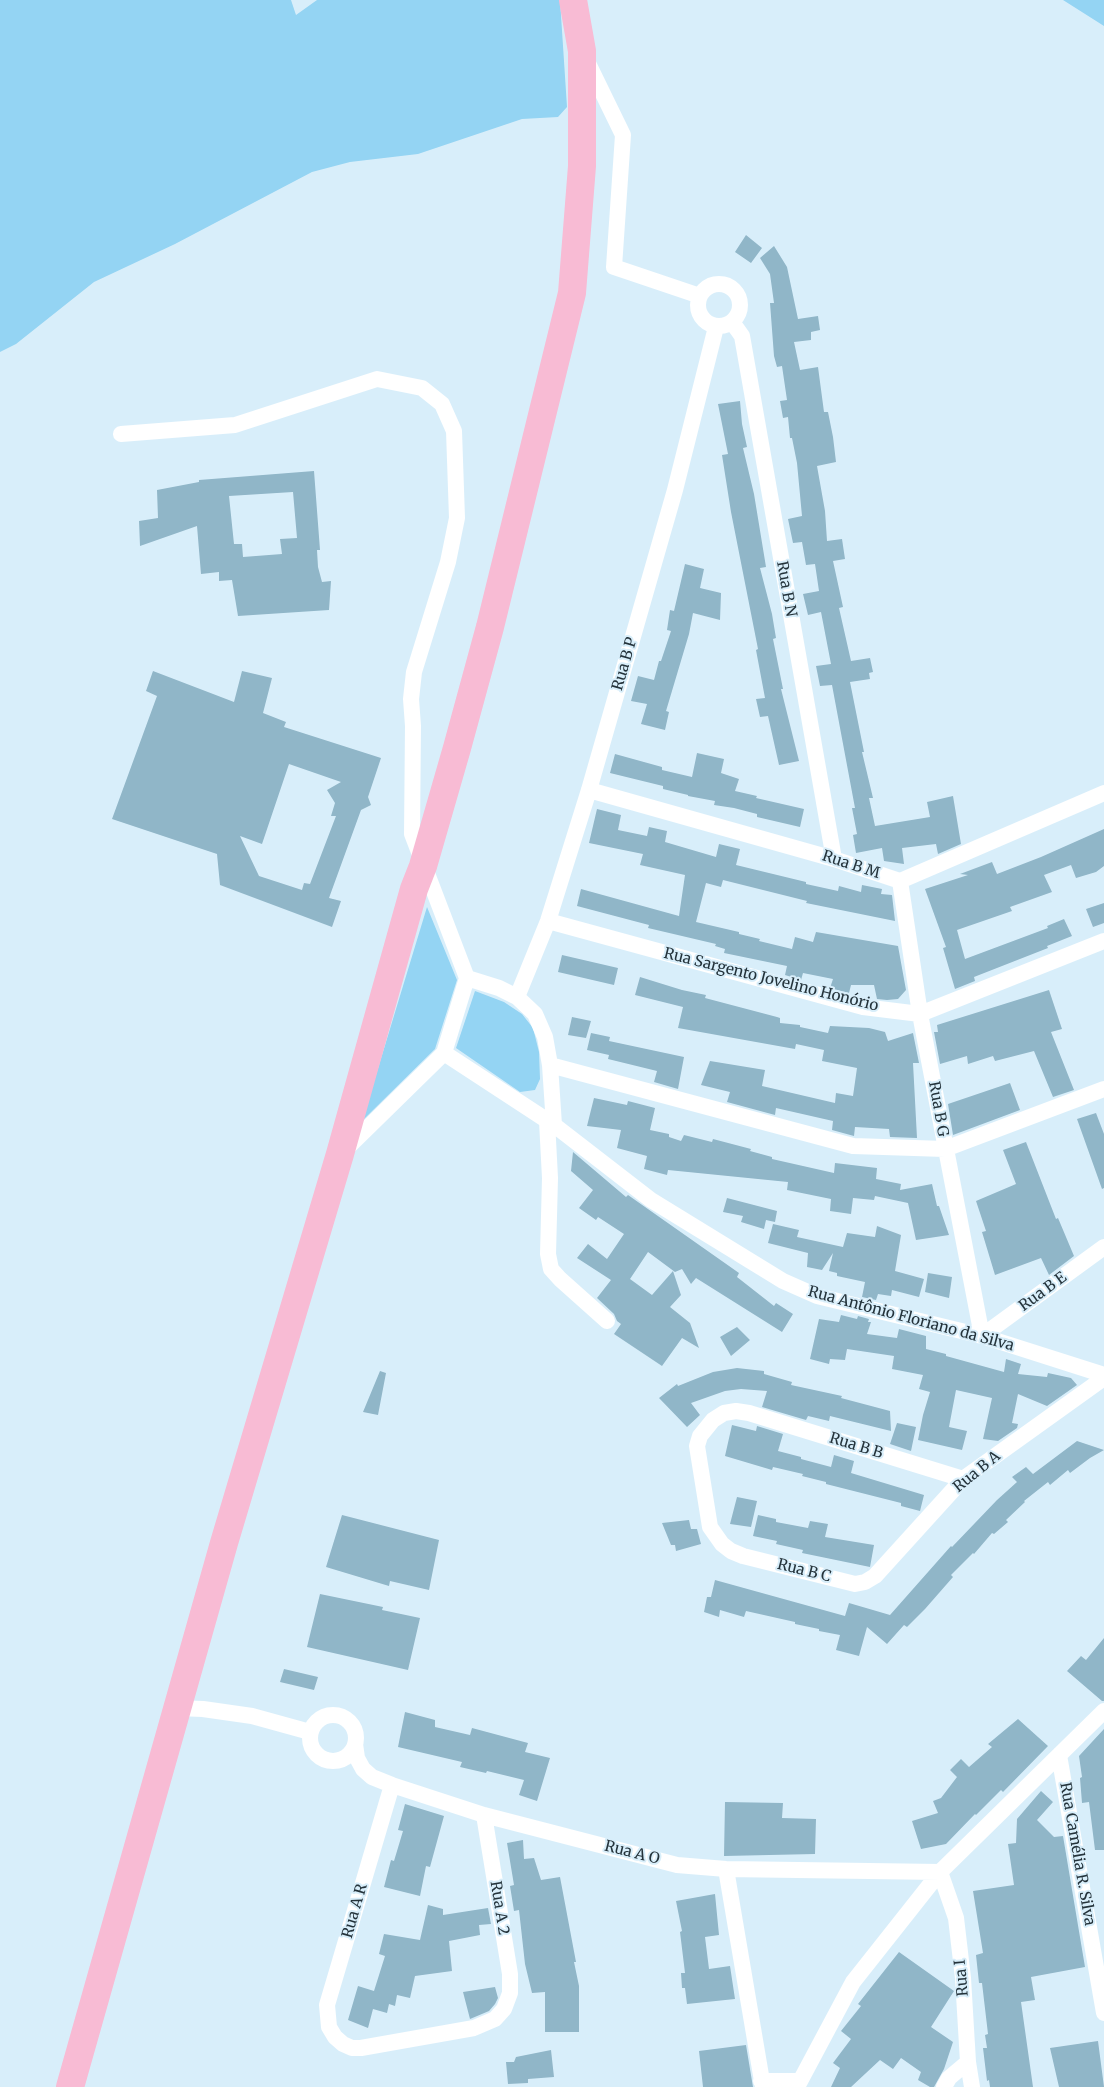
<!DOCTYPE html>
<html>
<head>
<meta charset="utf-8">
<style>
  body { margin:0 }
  canvas { display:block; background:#d8eefa }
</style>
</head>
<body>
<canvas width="1104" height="2087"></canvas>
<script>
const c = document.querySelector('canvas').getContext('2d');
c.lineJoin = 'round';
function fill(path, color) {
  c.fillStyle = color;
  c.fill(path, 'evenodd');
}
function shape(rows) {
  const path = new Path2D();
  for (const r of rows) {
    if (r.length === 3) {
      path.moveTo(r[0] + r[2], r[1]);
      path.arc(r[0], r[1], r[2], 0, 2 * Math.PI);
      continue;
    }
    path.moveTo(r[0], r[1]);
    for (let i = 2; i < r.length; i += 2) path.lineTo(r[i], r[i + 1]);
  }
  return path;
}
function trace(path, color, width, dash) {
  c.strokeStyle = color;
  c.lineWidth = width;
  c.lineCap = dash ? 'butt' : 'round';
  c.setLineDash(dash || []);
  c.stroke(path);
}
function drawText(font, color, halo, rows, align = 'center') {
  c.font = font + ' Merriweather,serif';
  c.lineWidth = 4;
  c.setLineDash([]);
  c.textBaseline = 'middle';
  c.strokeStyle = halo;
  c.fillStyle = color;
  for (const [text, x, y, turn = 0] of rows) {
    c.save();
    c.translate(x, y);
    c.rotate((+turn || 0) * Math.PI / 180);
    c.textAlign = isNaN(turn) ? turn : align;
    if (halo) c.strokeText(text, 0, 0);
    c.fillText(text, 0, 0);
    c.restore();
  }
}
fill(shape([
  [0,0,291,0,296,15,317,0,560,0,567,107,558,117,522,119,418,154,350,162,312,172,175,244,94,282,16,344,0,352],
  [1063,0,1104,0,1104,26],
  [427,907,457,980,435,1049,362,1121],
  [475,991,504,1002,522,1014,533,1028,539,1052,540,1079,535,1090,520,1092,456,1048]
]), '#94d4f3');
fill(shape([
  [746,235,762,248,751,263,735,252],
  [774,246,787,267,798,319,818,316,820,330,811,332,811,340,794,342,800,370,818,367,824,412,828,412,833,437,836,462,817,466,825,511,827,541,842,539,845,559,833,561,843,607,839,608,851,661,870,658,873,672,869,673,870,679,850,682,864,752,862,752,873,798,869,798,875,826,930,817,927,802,953,796,961,844,938,854,936,844,902,848,904,864,884,861,882,848,856,853,853,835,857,834,852,808,855,808,832,685,820,686,816,666,831,664,821,612,808,615,803,594,819,591,815,564,806,565,802,542,793,543,788,519,802,516,797,463,792,438,790,438,788,417,783,418,780,401,787,400,782,366,777,367,774,356,770,303,774,303,770,274,760,258],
  [740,401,742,424,747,447,743,448,754,494,766,567,760,568,772,614,776,638,773,639,783,689,781,689,799,761,779,765,768,716,760,717,756,699,765,698,756,650,758,649,731,512,722,455,728,454,718,404],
  [314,471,320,550,317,550,318,567,322,582,331,581,329,610,238,616,232,580,219,581,219,572,201,574,197,526,140,546,139,521,158,518,157,490,199,482,199,480],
  [293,492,297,538,280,539,282,554,243,557,242,544,234,544,229,496],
  [685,564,704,569,700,588,721,593,720,620,693,613,689,634,666,711,669,712,665,730,641,724,647,704,631,701,638,676,654,680,659,661,661,661,671,631,667,630,670,610,674,611],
  [153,671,234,702,242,671,272,678,263,713,286,722,284,727,381,758,368,797,371,805,361,810,329,898,341,901,332,927,220,885,217,854,112,819,157,696,146,691],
  [289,764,341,782,327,790,335,803,331,816,336,816,310,884,304,883,302,890,259,876,240,836,262,844],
  [697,753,724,759,721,773,739,779,735,791,757,796,756,798,804,809,800,827,757,817,757,814,734,808,714,805,715,801,688,796,688,795,663,789,663,786,610,773,615,754,662,767,662,770,692,777],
  [597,809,621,815,618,830,647,836,649,827,667,831,665,842,716,857,719,844,740,849,736,865,806,882,806,884,838,891,839,886,861,892,862,885,882,889,881,894,892,895,895,921,806,903,807,901,723,880,721,887,706,883,696,922,739,932,739,934,760,939,759,941,792,949,795,937,813,942,816,932,898,946,906,990,898,999,887,1000,877,999,874,985,851,985,849,993,830,988,833,979,803,973,801,980,785,975,787,966,724,953,725,949,715,946,716,944,648,928,649,925,577,906,581,889,679,916,685,875,640,865,643,854,589,843],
  [1104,829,1104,866,1096,872,1076,878,1071,865,1044,875,1052,892,1010,907,1012,911,957,930,965,959,1048,928,1047,926,1064,919,1072,936,1047,946,1048,948,974,977,975,981,955,989,943,948,946,947,925,889,968,875,960,874,992,862,997,874,1041,857],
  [1104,903,1104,923,1093,927,1086,909],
  [562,955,618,968,614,985,558,972],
  [640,977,682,990,706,995,705,998,777,1017,780,1018,780,1023,800,1025,800,1027,828,1033,830,1026,869,1028,885,1032,888,1041,913,1033,919,1063,913,1063,917,1138,890,1137,889,1129,855,1127,854,1136,832,1130,833,1121,776,1108,775,1115,727,1102,730,1092,701,1085,710,1061,765,1070,762,1086,835,1103,836,1093,853,1096,857,1068,822,1061,824,1050,796,1044,795,1049,678,1028,683,1007,635,995],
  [1049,990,1062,1029,1051,1032,1074,1090,1053,1097,1034,1051,995,1061,993,1056,968,1064,967,1056,940,1064,934,1032,938,1032,937,1025],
  [572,1017,591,1021,586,1038,568,1035],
  [591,1033,610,1037,609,1041,684,1057,678,1089,654,1082,657,1071,608,1059,609,1055,587,1050],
  [1010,1083,1020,1110,953,1135,948,1104],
  [594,1098,627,1105,628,1101,655,1108,650,1130,669,1134,669,1137,681,1141,684,1135,712,1142,713,1139,751,1149,750,1151,772,1157,772,1159,834,1173,835,1163,877,1168,876,1179,901,1184,900,1190,932,1184,937,1206,939,1206,949,1235,916,1240,908,1203,875,1196,874,1200,853,1198,851,1214,830,1211,831,1199,787,1190,788,1182,668,1170,667,1175,644,1169,647,1156,617,1148,621,1130,587,1126],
  [1096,1113,1104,1134,1104,1188,1102,1189,1077,1119],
  [1026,1142,1056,1219,1058,1218,1074,1256,1049,1275,1041,1258,995,1275,982,1232,986,1231,976,1201,1016,1184,1003,1150],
  [573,1152,626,1197,628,1195,739,1273,737,1277,774,1306,776,1303,793,1314,782,1332,696,1278,691,1284,682,1269,675,1272,648,1252,630,1279,652,1295,673,1271,681,1295,670,1307,690,1323,699,1348,682,1338,662,1366,614,1334,621,1324,617,1321,614,1314,597,1298,611,1280,577,1258,588,1244,607,1259,624,1234,598,1217,596,1220,579,1208,593,1190,571,1171],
  [727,1198,777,1211,775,1222,766,1220,764,1229,741,1222,743,1216,723,1212],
  [773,1224,799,1230,797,1237,843,1247,847,1233,875,1237,877,1226,901,1235,895,1271,924,1279,919,1297,892,1290,891,1296,878,1294,876,1300,862,1297,865,1282,837,1276,837,1273,829,1271,833,1253,822,1270,807,1267,808,1253,768,1243],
  [928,1273,952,1277,949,1298,925,1292],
  [841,1315,857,1319,858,1316,869,1319,868,1322,871,1322,867,1334,897,1338,899,1329,926,1336,926,1349,946,1354,946,1356,1004,1372,1006,1359,1021,1364,1018,1374,1047,1377,1048,1373,1071,1378,1077,1385,1047,1406,1018,1394,1012,1423,1018,1424,1017,1428,998,1441,983,1439,992,1398,956,1390,949,1427,967,1431,962,1450,918,1440,923,1415,930,1392,919,1389,923,1375,892,1369,894,1356,847,1349,845,1360,830,1359,829,1364,810,1359,819,1319,839,1322],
  [737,1327,750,1340,731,1356,720,1337],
  [737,1368,764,1371,764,1374,792,1382,791,1385,842,1396,841,1398,890,1411,891,1431,830,1416,829,1421,808,1416,806,1420,762,1407,767,1391,741,1389,725,1391,691,1403,700,1415,687,1427,659,1398,677,1384,678,1386,713,1372],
  [380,1371,386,1373,378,1415,363,1412],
  [897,1423,916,1427,911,1451,890,1444],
  [732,1425,756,1431,757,1426,783,1434,778,1451,801,1457,801,1459,831,1467,834,1455,854,1461,851,1473,924,1495,920,1511,901,1506,901,1503,826,1484,826,1482,802,1476,803,1474,773,1467,772,1470,725,1456],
  [1077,1441,1104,1450,1090,1458,1070,1473,1068,1470,1050,1485,1048,1482,1024,1501,1025,1502,1006,1520,1008,1522,994,1534,992,1533,974,1554,973,1553,951,1575,953,1577,925,1609,907,1627,904,1625,887,1644,867,1627,859,1656,836,1650,840,1635,819,1631,819,1629,795,1624,795,1622,746,1611,744,1617,720,1610,719,1617,704,1612,707,1597,711,1597,715,1580,845,1616,849,1603,890,1615,951,1546,952,1547,997,1500,1017,1482,1012,1477,1026,1467,1033,1474],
  [737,1497,757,1501,751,1527,730,1524],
  [342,1515,439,1540,429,1590,390,1581,389,1586,326,1567],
  [758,1515,776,1519,776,1522,808,1528,810,1521,828,1524,825,1537,874,1545,870,1567,802,1553,803,1550,776,1544,777,1541,753,1536],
  [689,1520,691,1529,697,1529,701,1544,676,1551,675,1545,671,1545,662,1523],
  [320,1594,383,1607,382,1610,420,1618,408,1670,307,1647],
  [1104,1638,1104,1701,1102,1701,1067,1671,1081,1656,1086,1660],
  [284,1669,318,1677,314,1690,280,1682],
  [405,1712,435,1720,435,1727,470,1735,472,1728,528,1743,525,1752,550,1758,537,1801,519,1795,524,1780,487,1771,486,1773,460,1767,462,1762,398,1747],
  [1018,1719,1048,1746,1003,1792,1001,1790,976,1815,975,1814,946,1844,921,1849,912,1821,938,1813,933,1801,941,1798,957,1777,950,1770,961,1759,969,1767,992,1747,988,1744],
  [1104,1729,1104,1850,1095,1850,1089,1802,1082,1803,1080,1778,1082,1777,1079,1756],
  [1041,1791,1053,1802,1037,1820,1054,1837,1063,1836,1085,1967,1031,1977,1035,2000,1021,2002,1033,2087,990,2087,989,2080,987,2081,983,2048,987,2048,985,2035,988,2034,982,1983,979,1983,976,1955,983,1953,973,1891,1014,1885,1008,1844,1016,1843,1017,1819],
  [725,1802,783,1803,782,1818,816,1819,815,1854,724,1856],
  [405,1804,444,1816,430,1867,426,1866,420,1896,384,1887,391,1860,394,1861,403,1831,398,1830],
  [523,1840,524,1859,534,1858,541,1880,560,1877,576,1962,574,1962,579,1986,579,2032,545,2032,545,1992,532,1993,525,1964,519,1910,514,1911,510,1886,514,1885,507,1843],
  [715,1894,719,1935,705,1937,709,1969,730,1966,735,1999,687,2004,685,1988,682,1988,681,1973,685,1973,680,1932,682,1931,676,1901],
  [428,1905,443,1909,443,1915,488,1908,491,1924,479,1925,480,1935,449,1941,452,1971,415,1976,410,1998,397,1995,395,2006,389,2004,387,2013,373,2009,368,2028,348,2020,358,1986,374,1991,385,1956,379,1954,384,1934,420,1940],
  [899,1952,954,1991,931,2027,953,2042,944,2069,934,2087,930,2087,918,2080,921,2072,901,2058,893,2069,880,2060,851,2087,831,2087,840,2068,833,2063,851,2039,841,2031,861,2006,858,2004],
  [495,1987,498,1998,495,2004,489,2011,470,2019,463,1992],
  [1098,2041,1104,2087,1059,2087,1050,2048],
  [746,2045,753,2087,703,2087,699,2051],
  [551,2050,554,2077,528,2079,528,2083,508,2084,506,2062,514,2062,516,2057]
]), '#90b6c8');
trace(shape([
  [586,59,623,135,614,267,700,296],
  [719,305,21],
  [732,322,742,336,834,859],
  [121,434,235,425,377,379,422,388,442,404,454,431,457,518,448,562,414,672,411,699,413,726,412,834,467,978,444,1053,345,1150],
  [589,790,834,859,900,881,1104,793],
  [900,881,920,1014,982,1336],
  [548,921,863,1007,920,1014,1104,941],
  [467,978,499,988,517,997,535,1014,545,1037,550,1065,554,1125],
  [517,997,548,921,589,790,675,490,716,327],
  [444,1053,554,1125,651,1200,783,1281,817,1296,982,1336,1104,1375],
  [550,1065,853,1146,945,1149,1104,1089],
  [547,1121,550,1178,548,1254,551,1269,560,1279,607,1321],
  [982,1336,1104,1247],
  [963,1479,749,1413,736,1411,724,1413,713,1420,700,1436,697,1446,710,1527,722,1544,731,1551,743,1556,855,1584,865,1582,875,1576,963,1479,1104,1378],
  [177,1708,203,1709,252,1716,310,1732],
  [333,1738,23],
  [355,1744,357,1758,363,1769,372,1777,392,1785,484,1815,677,1865,726,1869,940,1872,956,1918,963,1978,968,2062,972,2087],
  [1059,1755,1104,2013],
  [392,1785,327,2005,329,2027,335,2037,343,2044,352,2048,361,2048,474,2028,495,2019,504,2009,510,1993,510,1974,484,1815],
  [726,1869,763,2087],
  [761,2081,800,2081],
  [797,2087,853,1982,940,1872,1104,1711],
  [944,2087,949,2078,968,2062]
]), '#fff', 16);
trace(shape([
  [70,2087,224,1543,340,1154,414,889,423,866,457,748,490,627,572,293,582,166,582,51,573,0]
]), '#f8bbd4', 28);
drawText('15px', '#24333b', '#d8eefa', [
  ["Rua B N",786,589,80],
  ["Rua B P",625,664,-74],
  ["Rua B M",851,865,18],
  ["Rua Sargento Jovelino Honório",771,980,14],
  ["Rua B G",938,1109,80],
  ["Rua B E",1043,1292,-36],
  ["Rua Antônio Floriano da Silva",911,1319,15],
  ["Rua B B",856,1446,17],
  ["Rua B A",977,1472,-39],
  ["Rua B C",804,1571,14],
  ["Rua A O",632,1853,14],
  ["Rua Camélia R. Silva",1077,1854,80],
  ["Rua A 2",499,1908,81],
  ["Rua A R",355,1911,-74],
  ["Rua I",962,1978,-95]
]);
</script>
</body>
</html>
